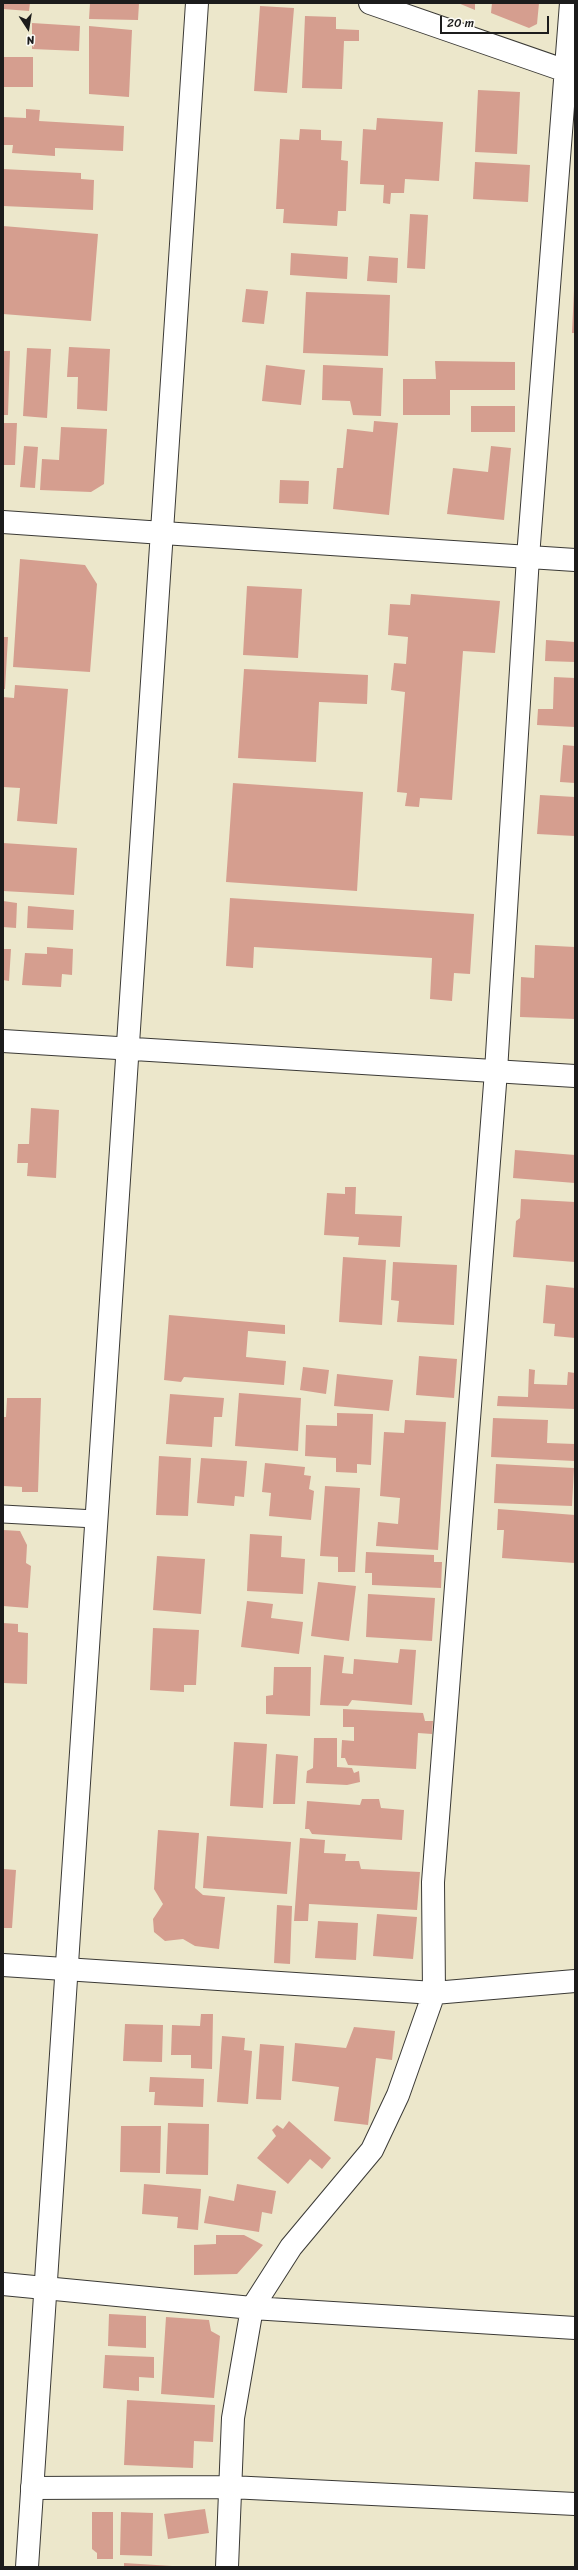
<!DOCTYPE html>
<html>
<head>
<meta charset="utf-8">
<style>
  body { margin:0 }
  #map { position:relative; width:578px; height:2570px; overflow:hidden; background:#ece7cb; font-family:Sriracha,sans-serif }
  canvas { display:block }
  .frame { position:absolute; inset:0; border:4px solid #1c1c1c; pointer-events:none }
  .north { position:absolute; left:8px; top:8px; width:40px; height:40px; -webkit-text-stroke:3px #fdfcf7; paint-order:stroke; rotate:168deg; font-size:11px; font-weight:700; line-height:16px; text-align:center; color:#1c1c1c }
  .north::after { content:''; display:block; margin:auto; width:14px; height:18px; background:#1c1c1c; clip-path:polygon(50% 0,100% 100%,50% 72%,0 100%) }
  .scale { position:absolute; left:440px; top:16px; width:109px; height:18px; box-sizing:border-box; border:2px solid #1c1c1c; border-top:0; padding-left:5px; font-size:12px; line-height:14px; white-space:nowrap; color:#1c1c1c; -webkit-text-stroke:3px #fdfcf7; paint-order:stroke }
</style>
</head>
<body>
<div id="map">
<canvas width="578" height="2570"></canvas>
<div class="frame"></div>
<div class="north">N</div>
<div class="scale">20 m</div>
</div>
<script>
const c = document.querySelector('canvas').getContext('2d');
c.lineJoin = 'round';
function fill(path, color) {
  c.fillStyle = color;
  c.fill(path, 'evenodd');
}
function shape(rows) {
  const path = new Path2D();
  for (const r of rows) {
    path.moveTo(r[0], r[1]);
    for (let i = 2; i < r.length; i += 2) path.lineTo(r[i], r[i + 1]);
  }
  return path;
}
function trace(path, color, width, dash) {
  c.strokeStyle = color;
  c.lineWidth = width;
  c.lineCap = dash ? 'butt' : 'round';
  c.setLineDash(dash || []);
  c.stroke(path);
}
fill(shape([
  [3,3,30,3,29,11,3,9],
  [90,3,139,3,138,20,89,19],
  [458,3,475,3,475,10],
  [492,3,539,3,537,24,529,28,491,13],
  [260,6,294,8,287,93,254,91],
  [305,16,336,17,336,29,359,30,359,41,344,41,342,89,302,88],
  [32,23,80,26,79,51,32,49],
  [89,26,132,30,129,97,89,94],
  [3,57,33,57,33,87,3,87],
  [478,90,520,92,517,154,475,152],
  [26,109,40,110,39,121,124,126,123,151,55,148,55,156,12,153,13,145,3,145,3,117,26,118],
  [377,118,443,122,439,181,405,179,404,193,391,193,390,204,383,203,384,185,360,184,363,129,376,130],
  [300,129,321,130,321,140,342,141,341,160,348,161,346,211,338,211,337,226,283,223,284,209,276,209,280,139,299,140],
  [475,162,530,165,528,202,473,199],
  [3,169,81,173,81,179,94,180,93,210,3,206],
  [410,214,428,215,425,269,407,268],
  [3,226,98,234,91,321,3,314],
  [291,253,348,257,347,279,290,275],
  [369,256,398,258,397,283,367,281],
  [246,289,268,291,264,324,242,322],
  [574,290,575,290,575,333,572,333],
  [306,292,390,295,388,356,303,353],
  [69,347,110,349,107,411,77,409,78,377,67,377],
  [27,348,51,349,47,418,23,416],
  [3,351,10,351,8,415,3,415],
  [435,361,515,362,515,390,450,390,450,415,403,415,403,379,436,379],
  [266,365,305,370,301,405,262,401],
  [323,365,383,368,381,416,353,415,350,401,322,400],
  [471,406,515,406,515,432,471,432],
  [374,421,398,423,389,515,333,509,337,468,343,468,347,429,373,432],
  [3,423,17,423,15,465,3,465],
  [61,427,107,429,104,484,91,492,40,490,42,459,59,460],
  [24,446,38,447,35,488,20,487],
  [491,446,511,448,504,520,447,514,453,468,488,472],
  [280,480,309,481,308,504,279,503],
  [20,559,85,565,97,584,90,672,13,667],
  [247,586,302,589,298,658,243,655],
  [411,594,500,601,495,653,463,651,452,800,420,798,419,807,405,806,407,793,397,792,405,692,391,690,394,663,406,664,408,637,388,635,390,604,410,605],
  [3,637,8,637,5,689,3,689],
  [546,640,575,642,575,662,545,661],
  [244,669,368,675,367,704,319,702,316,762,238,758],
  [554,677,575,678,575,727,537,725,538,709,553,709],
  [15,685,68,689,57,824,17,821,20,788,3,787,3,697,14,698],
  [563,745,575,746,575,783,560,782],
  [233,783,363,792,357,891,226,882],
  [540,795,575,797,575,836,537,834],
  [3,843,77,848,74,895,3,891],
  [230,898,474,914,470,974,454,973,452,1001,430,999,432,958,254,947,253,968,226,966],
  [3,901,17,903,16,928,3,927],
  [28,906,74,910,73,930,27,928],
  [535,945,575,947,575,1019,520,1017,521,977,534,978],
  [47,947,73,949,72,975,62,974,61,987,22,985,25,953,47,954],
  [3,949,11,949,9,981,3,980],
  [31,1108,59,1110,56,1178,27,1176,28,1163,17,1163,18,1144,29,1144],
  [515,1150,575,1155,575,1183,513,1178],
  [345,1187,356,1187,355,1214,402,1216,400,1247,358,1245,359,1237,324,1235,327,1193,345,1194],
  [521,1199,575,1202,575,1262,513,1257,516,1221,520,1218],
  [343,1257,386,1260,382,1325,339,1322],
  [393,1262,457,1265,454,1325,397,1322,399,1301,391,1300],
  [546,1285,575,1288,575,1338,554,1336,555,1324,543,1323],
  [169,1315,285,1325,285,1334,248,1331,246,1357,286,1361,284,1385,184,1377,181,1382,164,1380],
  [419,1356,457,1359,454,1398,416,1395],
  [303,1367,329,1370,326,1394,300,1390],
  [529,1369,535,1370,534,1384,567,1385,568,1372,575,1373,575,1409,497,1406,498,1396,528,1397],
  [337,1374,393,1380,389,1411,334,1406],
  [239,1393,301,1398,298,1451,235,1446],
  [170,1394,224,1398,222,1417,214,1417,212,1447,166,1444],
  [7,1398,41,1398,38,1492,22,1492,22,1487,3,1486,3,1417,6,1417],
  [337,1413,373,1414,371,1465,357,1464,357,1473,336,1472,336,1458,305,1456,306,1425,337,1426],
  [493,1418,548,1420,547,1443,575,1444,575,1461,491,1457],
  [405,1420,446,1422,438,1550,376,1546,378,1522,398,1524,400,1498,380,1496,384,1432,404,1433],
  [159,1456,191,1458,188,1516,156,1515],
  [201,1458,247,1461,244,1497,235,1496,234,1506,197,1503],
  [265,1463,305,1467,304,1475,311,1476,309,1489,314,1491,311,1520,269,1516,271,1493,262,1492],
  [496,1464,574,1468,572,1506,494,1503],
  [325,1486,360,1488,355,1572,338,1572,338,1557,320,1556],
  [498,1509,575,1515,575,1563,502,1558,504,1530,497,1530],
  [3,1530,20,1531,27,1545,26,1563,31,1566,28,1608,3,1606],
  [250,1534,282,1536,281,1557,305,1559,303,1594,247,1591],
  [366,1552,434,1555,434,1562,442,1562,441,1588,372,1585,372,1573,365,1573],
  [157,1556,205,1559,201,1614,153,1610],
  [318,1582,356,1586,349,1641,311,1636],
  [368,1594,435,1598,432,1641,366,1637],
  [247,1601,273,1604,271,1618,303,1622,299,1654,241,1647],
  [3,1623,18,1624,18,1632,28,1633,27,1684,3,1683],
  [153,1628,199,1630,196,1685,184,1685,184,1692,150,1690],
  [400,1649,416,1650,412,1705,352,1700,348,1706,320,1705,324,1655,344,1657,342,1673,353,1674,354,1659,398,1663],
  [274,1667,311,1667,310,1716,266,1714,266,1696,273,1695],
  [343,1709,423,1713,425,1721,433,1721,432,1734,418,1733,416,1769,348,1765,345,1758,341,1758,342,1740,354,1741,354,1727,343,1727],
  [314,1738,337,1738,337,1767,352,1768,354,1773,359,1771,360,1782,347,1785,306,1783,307,1771,313,1768],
  [234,1742,267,1744,263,1808,230,1806],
  [276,1754,298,1756,295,1804,273,1804],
  [362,1799,379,1799,381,1808,404,1810,402,1840,312,1834,309,1829,305,1829,307,1801,360,1805],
  [158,1830,199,1833,195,1888,203,1895,225,1897,219,1949,195,1946,183,1939,165,1941,154,1932,153,1919,163,1904,154,1889],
  [207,1836,291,1842,287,1894,203,1888],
  [300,1838,325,1840,324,1853,346,1854,345,1861,359,1861,361,1869,420,1872,417,1910,309,1904,308,1921,294,1921],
  [3,1869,16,1870,12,1928,3,1928],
  [277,1905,292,1906,290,1964,274,1963],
  [377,1914,417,1917,413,1959,373,1956],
  [318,1921,358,1923,356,1960,315,1958],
  [201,2014,213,2014,212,2069,191,2068,191,2055,171,2055,172,2025,200,2026],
  [125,2024,163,2025,162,2062,123,2061],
  [354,2027,395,2031,392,2060,376,2058,368,2125,334,2121,339,2087,292,2081,295,2043,346,2048],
  [222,2036,245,2038,244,2050,252,2051,248,2104,217,2102],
  [260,2044,284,2046,281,2100,256,2099],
  [150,2077,204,2079,203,2107,154,2105,155,2092,149,2092],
  [289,2121,331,2158,322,2169,310,2159,288,2184,257,2158,276,2136,272,2130,277,2125,283,2129],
  [168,2123,209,2124,208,2175,166,2174],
  [121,2126,161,2126,160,2173,120,2172],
  [144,2184,201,2189,198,2230,177,2228,178,2217,142,2214],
  [237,2184,276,2191,272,2214,262,2212,259,2232,204,2223,209,2196,234,2201],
  [216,2235,244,2235,263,2245,237,2274,194,2275,194,2245,216,2244],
  [109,2314,146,2316,146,2348,108,2346],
  [166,2317,209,2320,211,2331,220,2336,214,2398,161,2394],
  [105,2355,154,2357,154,2378,139,2377,139,2391,103,2388],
  [127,2400,215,2405,213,2442,194,2441,193,2468,124,2465],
  [205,2509,209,2533,168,2539,164,2514],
  [92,2512,113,2512,113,2559,97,2559,97,2553,92,2549],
  [121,2512,153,2513,152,2556,120,2555],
  [124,2563,172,2566,172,2567,124,2567]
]), '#d59e8f');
const service = shape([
  [3,1514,95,1519]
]);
const minor = shape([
  [370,3,575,74],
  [163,533,575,560],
  [3,1965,434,1993,575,1981],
  [3,2284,252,2308,575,2328],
  [32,2488,230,2487,575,2504],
  [227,2567,233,2418,252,2308,291,2247,372,2150,398,2095,434,1993,433,1882,496,1071,528,557,571,3]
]);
const tertiary = shape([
  [3,522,163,533],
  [3,1041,575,1076],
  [27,2567,197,3]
]);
trace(service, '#3b3a36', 19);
trace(minor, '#3b3a36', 24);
trace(tertiary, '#3b3a36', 24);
trace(service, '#fff', 17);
trace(minor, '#fff', 22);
trace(tertiary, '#fff', 22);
</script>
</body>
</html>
